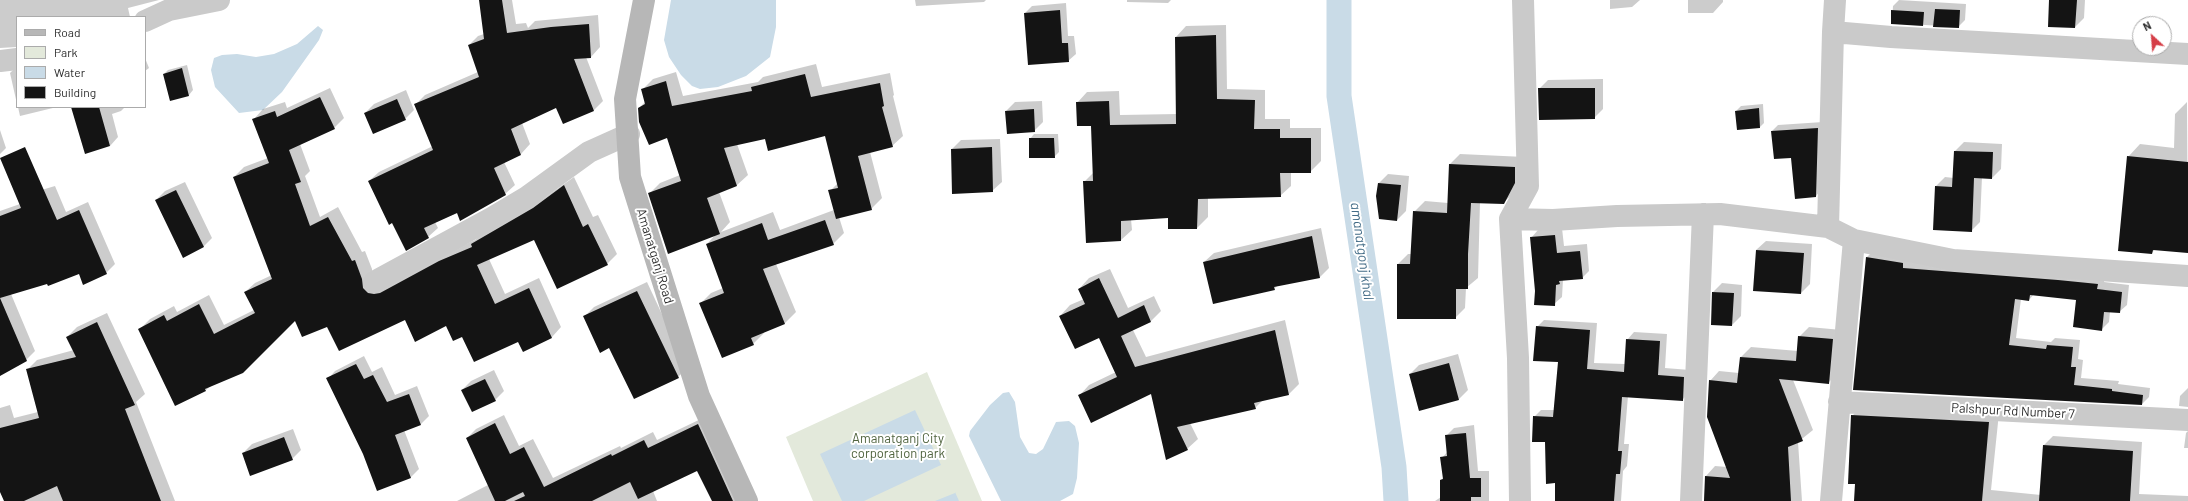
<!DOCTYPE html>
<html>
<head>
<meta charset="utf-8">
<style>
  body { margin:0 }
  #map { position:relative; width:2188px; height:501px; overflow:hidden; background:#fff; font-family:Barlow,sans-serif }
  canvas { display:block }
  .legend { position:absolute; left:16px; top:16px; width:130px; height:92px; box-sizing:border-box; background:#fff; border:1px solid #ababab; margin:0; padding:5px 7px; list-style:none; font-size:12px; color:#2d2d2d }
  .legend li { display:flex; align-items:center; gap:8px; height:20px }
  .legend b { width:20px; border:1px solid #ababab }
  .north { position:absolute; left:2132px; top:16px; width:40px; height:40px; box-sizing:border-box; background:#fff; border:1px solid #ababab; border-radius:50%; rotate:334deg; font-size:11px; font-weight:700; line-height:16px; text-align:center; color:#2d2d2d }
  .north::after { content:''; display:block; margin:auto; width:14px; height:18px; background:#d53e47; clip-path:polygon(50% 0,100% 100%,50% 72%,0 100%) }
</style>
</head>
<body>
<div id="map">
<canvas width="2188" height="501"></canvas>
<ul class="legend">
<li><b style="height:5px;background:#b7b7b7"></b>Road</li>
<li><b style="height:11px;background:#e3e9db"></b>Park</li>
<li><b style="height:11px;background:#c9dbe7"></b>Water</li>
<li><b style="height:11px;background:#141414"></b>Building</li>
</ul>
<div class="north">N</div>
</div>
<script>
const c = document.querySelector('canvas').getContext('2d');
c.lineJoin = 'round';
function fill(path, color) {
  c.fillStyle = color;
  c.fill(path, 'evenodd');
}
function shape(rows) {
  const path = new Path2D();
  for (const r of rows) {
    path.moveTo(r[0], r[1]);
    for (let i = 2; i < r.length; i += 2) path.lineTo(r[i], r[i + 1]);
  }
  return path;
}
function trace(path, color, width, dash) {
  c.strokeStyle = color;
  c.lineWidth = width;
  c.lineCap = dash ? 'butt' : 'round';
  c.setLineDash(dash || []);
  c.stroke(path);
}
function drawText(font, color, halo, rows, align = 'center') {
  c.font = font + ' Barlow,sans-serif';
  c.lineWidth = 4;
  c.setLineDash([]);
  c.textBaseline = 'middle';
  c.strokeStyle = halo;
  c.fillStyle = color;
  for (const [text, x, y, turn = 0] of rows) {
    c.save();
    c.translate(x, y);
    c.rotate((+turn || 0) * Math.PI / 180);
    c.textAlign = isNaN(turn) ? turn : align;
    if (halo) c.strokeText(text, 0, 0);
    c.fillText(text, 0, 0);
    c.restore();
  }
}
fill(shape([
  [927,372,982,501,813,501,786,437]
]), '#e3e9db');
fill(shape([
  [671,0,776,0,776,27,770,57,746,76,718,87,700,89,692,86,681,75,669,57,664,40],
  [318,26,323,30,319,40,282,92,263,110,239,113,215,87,211,70,214,58,222,55,237,54,256,57,274,54,297,44],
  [1009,392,1015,402,1020,437,1029,453,1036,454,1043,449,1056,422,1069,421,1075,426,1079,443,1077,478,1073,494,1060,501,1001,501,969,436,970,431,990,405,1003,393],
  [915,410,941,465,864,501,842,501,820,454],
  [955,492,959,501,935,501,955,493]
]), '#c9dbe7');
fill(shape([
  [0,0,159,0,128,8,130,17,17,17,17,47,0,48],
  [480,0,512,0,516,24,526,23,528,28,535,21,598,15,600,47,591,57,586,57,603,101,594,110,563,123,557,106,522,123,530,144,521,154,504,162,515,185,505,194,435,222,438,228,428,237,393,221,369,181,379,172,433,146,415,105,425,95,478,72,469,45,478,36,484,34],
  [915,0,986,0,984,2,916,6],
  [1127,0,1171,0,1168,3,1127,2],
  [1610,0,1640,0,1632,7,1610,9],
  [1688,0,1723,0,1723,2,1713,13,1688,13],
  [1899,0,1966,4,1965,20,1958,27,1892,23,1893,6],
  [2050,0,2085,0,2084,18,2075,27],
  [1066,3,1068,36,1074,36,1076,54,1068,61,1025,13,1032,6],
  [1226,25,1227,89,1265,90,1265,119,1290,119,1290,128,1321,128,1321,161,1310,172,1291,172,1291,186,1280,196,1208,198,1208,217,1197,228,1169,228,1169,217,1131,219,1132,230,1121,240,1087,242,1084,182,1094,172,1092,125,1077,103,1087,92,1119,91,1120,115,1177,114,1176,37,1186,26],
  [145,58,149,68,145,71],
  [816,64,822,87,890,73,894,95,893,96,903,136,892,146,870,152,882,198,871,209,839,217,844,233,833,244,776,264,796,312,785,323,764,332,764,333,753,344,700,304,711,293,723,288,707,244,716,234,649,194,660,183,680,175,667,137,639,108,645,102,642,90,653,79,676,72,683,96,758,82,763,77],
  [826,135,838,183,830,191,834,210,780,230,773,212,721,232,730,222,719,192,737,185,748,175,737,144,765,138],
  [187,65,193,90,189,95,170,100,164,74,168,70],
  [17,66,17,104,10,73],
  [1603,79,1603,109,1594,118,1539,89,1548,80],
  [330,88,344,118,334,128,300,144,310,171,305,176,320,217,338,207,362,252,365,251,372,269,372,278,450,251,475,240,482,234,544,198,574,177,593,217,598,215,617,254,607,264,534,238,489,259,505,294,539,278,561,327,552,337,523,350,518,340,463,335,447,325,405,319,328,325,296,319,206,390,140,329,150,319,174,306,177,312,209,295,224,325,254,310,245,292,255,283,272,275,234,177,244,167,268,158,254,119,263,109,285,102,287,108],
  [406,90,414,110,405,119,365,113,374,104],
  [1042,101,1043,122,1034,131,1006,111,1015,102],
  [2187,102,2188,252,2155,249,2152,253,2128,157,2140,144,2174,148,2175,114],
  [1763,104,1764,123,1760,127,1738,129,1736,111,1741,106],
  [18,107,57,107,20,116],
  [72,107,125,107,121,111,112,114,118,137,110,146],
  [1823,122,1822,189,1816,196,1792,157,1772,131,1778,125],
  [0,130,6,148,0,154],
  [1034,134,1058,134,1059,152,1054,157,1030,139],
  [1000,139,1002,182,992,191,952,149,961,140],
  [1964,142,2002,144,2001,169,1992,178,1982,177,1980,222,1971,231,1936,186,1945,177,1954,178,1955,151],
  [1460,154,1525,157,1525,172,1514,193,1503,203,1480,202,1478,278,1466,288,1465,308,1455,318,1398,318,1398,264,1408,254,1412,254,1414,212,1425,201,1448,203,1450,164],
  [1388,174,1409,176,1406,211,1397,220,1379,183],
  [185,182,212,238,203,247,156,200,165,191],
  [55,186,66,212,88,202,115,264,106,273,79,272,11,294,35,351,26,360,0,375,0,211,20,204,28,194],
  [1321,228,1329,268,1320,277,1278,285,1274,289,1204,262,1214,253],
  [1562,228,1564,246,1587,244,1589,271,1582,278,1563,280,1562,297,1554,304,1536,291,1531,238,1538,230],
  [1766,241,1812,244,1810,284,1801,293,1756,250],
  [1874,250,2105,277,2104,282,2129,285,2127,305,2119,312,2110,311,2109,322,2101,330,2077,299,2034,294,2029,300,2021,299,2016,338,2051,342,2055,338,2080,340,2078,359,2083,360,2081,378,2119,381,2118,384,2150,388,2149,397,2142,404,1854,389,1867,257],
  [1110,269,1128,308,1154,296,1161,311,1151,321,1133,330,1146,357,1285,320,1299,384,1288,395,1263,400,1255,408,1190,423,1198,439,1187,449,1152,393,1079,396,1089,385,1116,372,1100,337,1060,316,1070,305,1084,299,1079,289,1089,278],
  [647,282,687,368,678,377,610,347,585,316,594,307],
  [1722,283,1742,285,1741,316,1732,325,1713,292],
  [107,313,145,394,136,402,175,501,5,501,0,491,0,408,10,405,14,418,38,412,27,370,37,360,74,350,67,337,77,327],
  [1544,320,1597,323,1594,363,1625,364,1627,340,1634,332,1667,334,1665,368,1690,370,1689,393,1682,400,1628,396,1624,444,1629,444,1627,466,1623,471,1621,501,1556,501,1556,482,1546,441,1534,417,1541,410,1555,410,1559,361,1537,327],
  [1809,327,1842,330,1838,373,1828,383,1793,380,1813,430,1798,442,1802,501,1704,501,1706,476,1715,466,1727,467,1710,381,1719,371,1739,373,1741,357,1751,347,1798,351,1799,337],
  [1458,354,1468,390,1459,399,1419,410,1410,374,1419,365],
  [364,356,372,372,382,367,395,395,417,386,429,416,421,424,404,430,419,469,411,477,378,490,364,454,328,379,335,371],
  [494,370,504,391,495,400,462,390,471,381],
  [2188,388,2188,407,2179,406,2180,396],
  [1862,406,1999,413,1991,490,2041,495,2044,445,2053,436,2142,442,2139,494,2188,496,2188,501,1855,501,1856,483,1852,416],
  [504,415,519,446,533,439,553,478,620,446,621,448,653,432,657,440,707,416,746,501,713,501,698,469,653,491,657,501,457,501,488,485,481,470,482,468,467,438,476,429],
  [1474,425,1478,471,1489,471,1489,501,1435,501,1441,497,1441,480,1444,477,1442,458,1448,451,1446,436,1454,428],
  [293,429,301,450,292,459,243,453,252,444],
  [2188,431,2188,448,2184,448,2186,433]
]), '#0003');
trace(shape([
  [1339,0,1339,96,1394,467,1396,501]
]), '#c9dbe7', 25);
fill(shape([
  [479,0,502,0,507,33,551,27,589,24,591,58,574,59,594,111,563,124,556,108,511,129,521,155,494,168,506,195,460,221,457,213,424,228,429,238,406,251,392,223,389,225,368,181,433,150,414,104,479,77,468,45,484,39],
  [2049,0,2077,0,2075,28,2048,27],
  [1935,9,1960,10,1959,28,1933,27],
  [1060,10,1062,43,1068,43,1069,62,1028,65,1024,13],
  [1891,10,1924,12,1923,26,1891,24],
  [1216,35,1217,99,1255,100,1254,129,1280,129,1280,138,1311,138,1311,173,1280,173,1281,197,1198,199,1197,229,1168,229,1168,218,1121,221,1121,241,1086,243,1083,181,1093,181,1091,126,1077,126,1076,102,1109,101,1110,125,1176,124,1175,37],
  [182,68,189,96,170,101,163,74],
  [805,74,811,97,880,83,884,106,882,107,893,147,858,156,872,210,836,219,828,190,838,188,825,136,768,151,765,139,724,148,737,186,707,198,720,234,668,254,648,193,681,181,667,138,649,145,639,122,638,108,645,104,641,89,666,81,672,106,752,91,751,87],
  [1538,88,1595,88,1595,119,1539,120],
  [320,97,335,129,289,150,301,182,295,184,310,226,328,217,352,261,355,260,362,279,363,288,368,293,374,294,380,293,439,261,472,247,471,244,533,208,564,185,583,227,588,224,608,265,557,289,534,240,477,265,495,304,529,288,552,338,523,352,518,342,474,362,462,337,453,341,446,326,415,342,405,320,339,351,327,327,302,337,295,321,243,373,205,389,206,391,175,406,138,329,164,315,167,321,199,304,214,334,255,313,244,292,272,279,233,177,269,163,252,119,275,111,277,117],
  [397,99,406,120,373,134,364,113],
  [71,107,99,107,110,146,85,154],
  [1759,108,1760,128,1737,130,1735,111],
  [1034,109,1035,132,1007,134,1005,111],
  [1818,128,1816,197,1795,199,1791,158,1774,159,1771,131],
  [1029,138,1054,138,1055,158,1029,158],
  [25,147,57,220,79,210,107,274,83,285,79,274,48,286,47,284,0,298,27,361,0,376,0,216,21,208,0,158],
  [992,147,993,192,952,194,951,149],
  [1954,151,1993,152,1992,179,1974,178,1972,232,1933,230,1935,186,1952,187],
  [2127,156,2188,162,2188,253,2153,250,2152,254,2118,251],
  [1449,164,1515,167,1515,183,1504,204,1471,203,1468,254,1468,289,1456,289,1456,319,1397,319,1397,264,1410,264,1413,211,1447,213],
  [1378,183,1401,185,1397,221,1379,219,1376,196],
  [176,190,204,247,183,258,155,200],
  [825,220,834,245,763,269,785,324,751,338,754,345,722,358,699,303,724,293,706,244,762,223,768,240],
  [1555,235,1557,253,1580,251,1583,279,1559,281,1560,284,1556,285,1555,306,1534,305,1535,291,1530,237],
  [1312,236,1320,278,1274,287,1275,290,1213,304,1203,262],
  [1756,250,1804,253,1801,294,1753,291],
  [1866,257,1903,263,1903,268,2058,280,2098,284,2097,289,2122,292,2120,313,2104,312,2102,331,2073,327,2076,300,2030,295,2029,301,2015,299,2009,345,2046,349,2047,345,2073,347,2071,367,2076,367,2074,385,2112,389,2112,391,2143,395,2142,405,1853,390],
  [1099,278,1118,318,1144,305,1151,322,1121,336,1135,367,1275,330,1289,395,1254,403,1256,409,1177,427,1188,450,1166,460,1151,394,1091,423,1078,395,1117,377,1099,338,1075,349,1059,316,1085,304,1078,289],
  [637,291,679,378,634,399,609,348,600,353,583,316],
  [1712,292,1734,293,1732,326,1711,325],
  [97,322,135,405,125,409,161,501,63,501,57,486,24,501,4,501,0,492,0,428,39,418,26,369,76,357,66,337],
  [1536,326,1590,330,1587,369,1624,372,1626,339,1660,341,1658,375,1684,377,1683,401,1622,397,1618,451,1622,451,1620,474,1616,474,1614,501,1555,501,1555,483,1546,484,1545,442,1532,442,1533,416,1553,417,1558,362,1533,361],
  [1798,336,1833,339,1829,384,1779,379,1803,441,1788,447,1791,501,1704,501,1705,476,1730,478,1707,417,1709,380,1737,383,1740,357,1796,361],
  [1449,363,1459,400,1419,411,1409,374],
  [356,364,364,379,373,375,387,402,409,394,421,425,395,435,411,478,377,491,363,454,326,378],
  [485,379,496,401,472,412,461,390],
  [1851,415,1989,422,1982,501,1854,501,1855,484,1848,484],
  [495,423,510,454,524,447,544,487,611,454,612,456,644,440,648,448,698,424,733,501,712,501,697,471,638,499,630,482,592,501,514,501,525,496,523,492,505,501,495,501,466,438],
  [1466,433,1470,478,1481,478,1481,497,1471,497,1471,501,1440,501,1440,480,1443,479,1440,457,1447,456,1445,435],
  [284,437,293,460,250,476,242,453],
  [2043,445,2133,451,2130,501,2039,501]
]), '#141414');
trace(shape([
  [1835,0,1833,32,1891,37,2188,54],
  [145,21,169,10,219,0],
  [0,61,17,59],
  [1510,219,1553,220,1617,216,1720,214,1828,227,1854,240,1831,501],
  [1828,227,1833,32],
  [1854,240,1953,260,2188,276],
  [374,282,490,219,527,197,589,152,629,134],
  [1839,402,2188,420],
  [1520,501,1518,358,1510,219,1528,186,1523,0],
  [1691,501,1703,214]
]), '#cacaca', 22);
trace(shape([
  [644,0,625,99,630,177,699,396,747,501]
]), '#b7b7b7', 22);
drawText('13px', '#2d2d2d', '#fff', [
  ["Amanatganj Road",655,256,73],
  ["Palshpur Rd Number 7",2013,411,3]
]);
drawText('13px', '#50643f', '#fff', [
  ["Amanatganj City",898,439],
  ["corporation park",898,454]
]);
drawText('italic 14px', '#436c87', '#fff', [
  ["amanatgonj khal",1362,251,82]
]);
</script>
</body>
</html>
